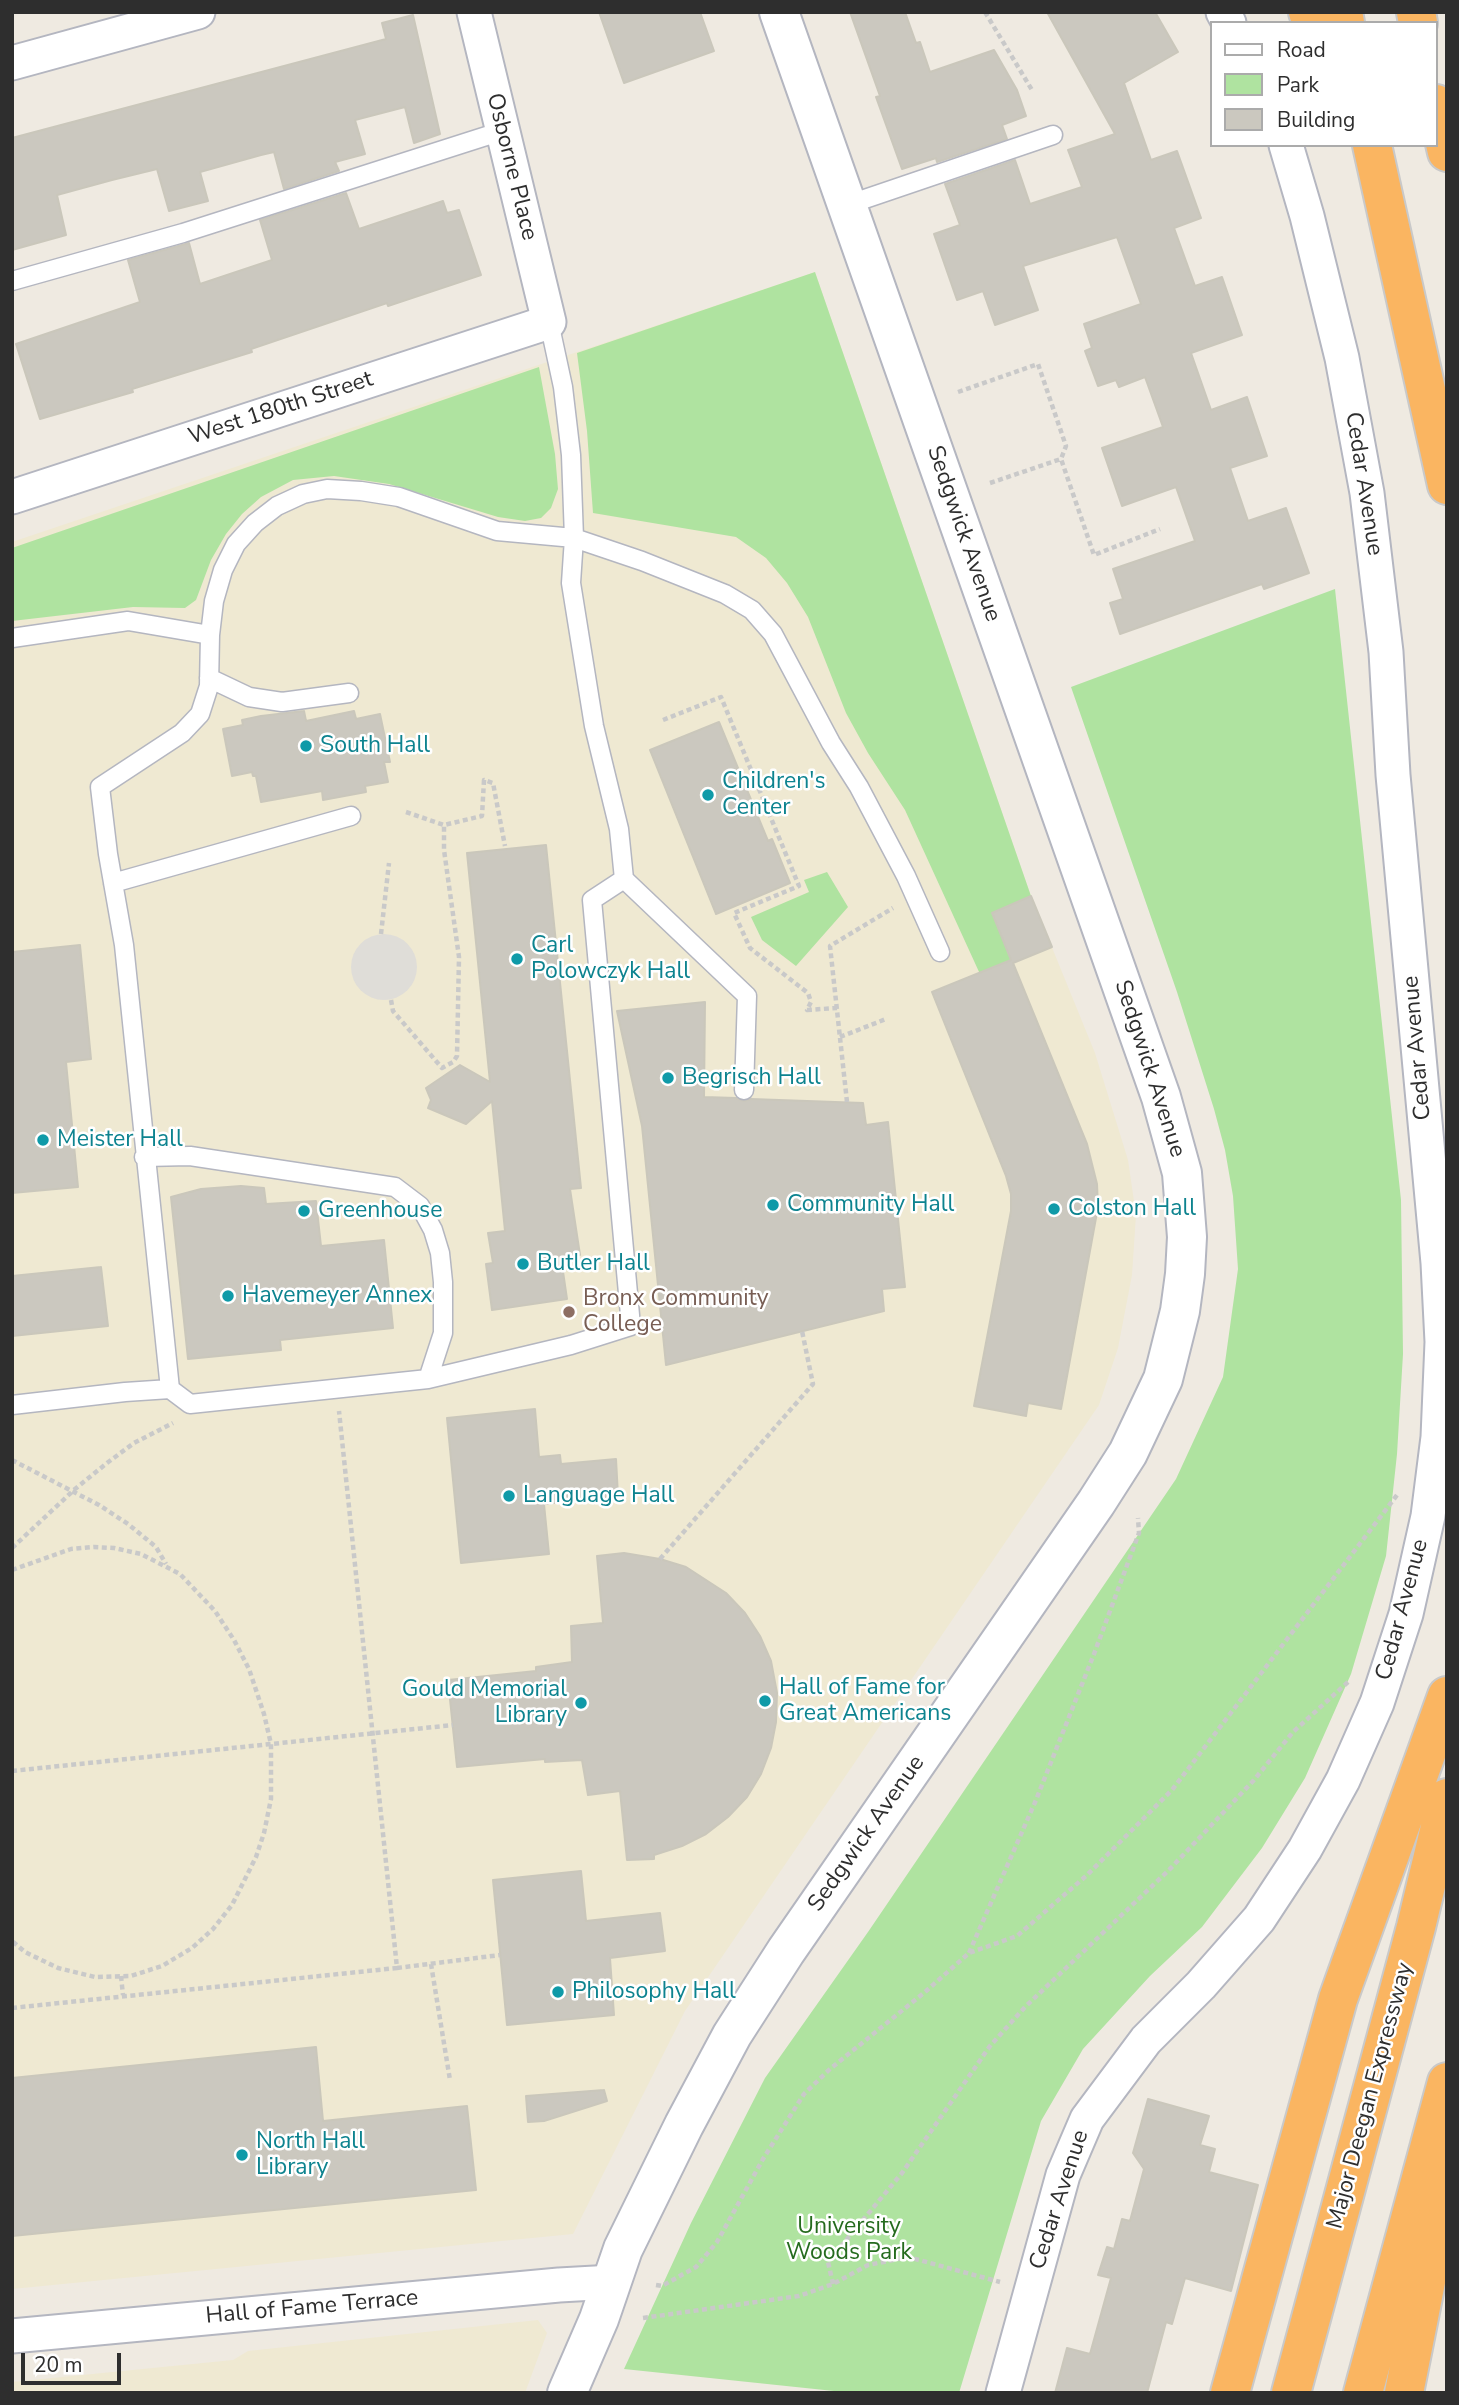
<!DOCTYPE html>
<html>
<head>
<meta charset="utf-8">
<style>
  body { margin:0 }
  #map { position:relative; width:1459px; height:2405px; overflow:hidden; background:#efeae1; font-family:"Nunito Sans",sans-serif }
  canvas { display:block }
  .frame { position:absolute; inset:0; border:14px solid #2e2e2e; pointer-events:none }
  .legend { position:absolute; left:1210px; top:21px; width:228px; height:126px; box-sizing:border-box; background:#fff; border:2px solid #ababab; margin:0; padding:9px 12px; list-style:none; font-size:21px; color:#2e2e2e }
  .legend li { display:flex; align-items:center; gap:14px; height:35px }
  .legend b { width:35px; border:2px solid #ababab }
  .scale { position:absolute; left:21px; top:2353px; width:100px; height:32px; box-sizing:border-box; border:4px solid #2e2e2e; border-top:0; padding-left:9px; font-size:21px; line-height:24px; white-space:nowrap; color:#2e2e2e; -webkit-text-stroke:5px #fff; paint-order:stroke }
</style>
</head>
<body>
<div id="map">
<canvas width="1459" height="2405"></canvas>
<div class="frame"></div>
<ul class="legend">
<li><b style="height:9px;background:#fff"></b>Road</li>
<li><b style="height:19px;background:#afe3a0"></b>Park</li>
<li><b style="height:19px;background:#cbc8bf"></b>Building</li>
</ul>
<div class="scale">20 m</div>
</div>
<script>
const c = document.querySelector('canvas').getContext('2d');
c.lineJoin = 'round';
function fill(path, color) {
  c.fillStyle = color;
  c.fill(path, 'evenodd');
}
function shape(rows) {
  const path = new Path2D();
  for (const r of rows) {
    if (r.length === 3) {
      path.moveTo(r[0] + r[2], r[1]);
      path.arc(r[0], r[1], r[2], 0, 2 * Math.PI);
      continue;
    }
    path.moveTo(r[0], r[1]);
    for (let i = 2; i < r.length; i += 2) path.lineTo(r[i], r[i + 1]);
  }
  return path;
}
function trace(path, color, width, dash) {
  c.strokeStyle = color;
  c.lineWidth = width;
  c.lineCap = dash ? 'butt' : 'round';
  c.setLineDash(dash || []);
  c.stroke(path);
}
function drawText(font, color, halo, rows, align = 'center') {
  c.font = font + ' "Nunito Sans",sans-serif';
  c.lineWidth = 5;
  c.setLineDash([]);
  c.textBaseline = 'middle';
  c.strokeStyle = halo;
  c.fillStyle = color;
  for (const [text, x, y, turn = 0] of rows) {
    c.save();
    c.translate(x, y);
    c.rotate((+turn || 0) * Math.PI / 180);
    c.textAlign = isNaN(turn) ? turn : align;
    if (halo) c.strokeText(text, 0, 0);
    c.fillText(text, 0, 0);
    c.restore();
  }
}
fill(shape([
  [815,272,1031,896,1095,1053,1128,1160,1136,1215,1132,1275,1118,1348,1099,1405,685,2011,573,2234,12,2289,12,542],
  [538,2320,547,2333,525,2393,12,2393,12,2382,233,2360,248,2351]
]), '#efe9d2');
fill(shape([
  [815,272,1031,896,992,913,1017,972,985,985,905,810,868,753,846,713,808,617,787,583,766,558,736,537,593,513,587,431,577,353],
  [539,367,555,454,558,489,551,508,541,518,525,521,498,517,389,484,334,476,293,480,261,497,242,514,226,534,211,560,196,600,185,608,133,607,12,621,12,548],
  [1335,589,1401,1200,1403,1354,1397,1454,1390,1519,1386,1556,1351,1674,1305,1778,1262,1848,1202,1927,1150,1976,1083,2049,1041,2121,959,2393,853,2393,624,2369,691,2223,765,2078,868,1932,1176,1479,1223,1377,1238,1269,1233,1196,1225,1150,1214,1109,1177,992,1071,687],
  [827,872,848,907,796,966,762,940,751,917,809,892,804,880]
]), '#afe3a0');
fill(shape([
  [384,967,33]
]), '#dfddd8');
const building = shape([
  [599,12,700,12,714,51,624,83,599,12],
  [850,12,905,12,916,43,920,42,930,72,994,50,1017,90,1026,116,1002,125,1007,139,937,162,936,158,902,169,876,97,880,96,850,12],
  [1047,12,1155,12,1178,52,1124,83,1151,160,1177,151,1201,218,1174,228,1195,286,1222,277,1242,335,1191,353,1211,410,1247,397,1267,456,1230,468,1248,521,1286,508,1309,573,1264,589,1262,584,1120,634,1110,603,1123,599,1113,569,1195,541,1176,487,1122,506,1102,448,1163,427,1145,377,1119,387,1116,380,1098,386,1085,351,1092,348,1084,324,1141,304,1117,237,1023,266,1038,310,995,325,983,291,957,300,934,234,960,225,945,184,1015,160,1030,204,1082,187,1068,150,1115,134,1047,12],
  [413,15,440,134,414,143,405,107,355,120,365,154,335,162,339,171,284,189,274,152,261,155,200,172,208,201,169,211,157,169,112,180,57,195,66,235,12,250,12,138,386,39,382,23,413,15],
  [346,193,359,229,443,201,447,213,459,210,481,275,388,306,387,303,251,349,252,352,132,389,133,392,40,419,16,344,140,302,128,260,189,243,200,284,272,260,260,220,346,193],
  [304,711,306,721,354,711,356,719,380,714,390,762,384,762,388,782,365,786,366,792,323,800,322,791,261,802,256,776,253,776,252,772,232,776,223,729,243,725,242,720,261,716,304,711],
  [719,722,768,841,772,839,790,883,716,914,650,750,719,722],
  [546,845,581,1188,570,1189,580,1255,561,1258,567,1299,492,1310,486,1264,493,1263,488,1233,505,1231,492,1101,466,1124,428,1108,431,1100,426,1088,460,1065,490,1082,467,853,546,845],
  [1031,896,1052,947,1013,963,1087,1144,1097,1184,1098,1207,1061,1409,1028,1403,1026,1416,974,1406,1011,1211,1011,1194,1006,1176,932,992,1011,960,992,913,1031,896],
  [80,945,91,1059,66,1062,78,1187,12,1193,12,952,80,945],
  [705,1002,704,1097,736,1098,744,1101,751,1099,863,1103,866,1125,888,1122,905,1287,882,1289,884,1311,666,1365,642,1126,617,1011,705,1002],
  [241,1186,264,1188,266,1204,316,1201,321,1246,384,1240,393,1328,280,1340,281,1350,188,1359,171,1197,201,1189,241,1186],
  [101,1267,108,1326,12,1336,12,1276,101,1267],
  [535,1409,539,1457,560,1455,561,1464,616,1459,618,1496,544,1504,549,1554,461,1563,447,1418,535,1409],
  [624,1553,660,1559,686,1567,726,1593,745,1613,760,1636,771,1661,777,1693,776,1722,771,1748,761,1774,747,1797,728,1817,706,1834,682,1846,654,1855,654,1859,627,1860,620,1791,588,1795,582,1760,545,1762,545,1759,457,1767,448,1680,536,1671,536,1667,572,1662,571,1626,603,1623,597,1556,624,1553],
  [581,1871,586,1921,660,1913,665,1951,610,1958,614,2015,507,2025,493,1880,581,1871],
  [316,2047,323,2121,467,2106,476,2190,12,2236,12,2078,316,2047],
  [604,2090,607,2101,544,2121,528,2122,526,2096,604,2090],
  [1148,2099,1209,2116,1200,2145,1215,2149,1209,2172,1258,2185,1231,2291,1185,2278,1172,2324,1166,2322,1147,2393,1055,2393,1067,2348,1090,2354,1111,2278,1098,2275,1107,2247,1114,2249,1122,2219,1130,2221,1144,2169,1133,2153,1148,2099]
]);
fill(building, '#cbc8bf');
trace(building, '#cac7bb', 2);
const service = shape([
  [847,205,1053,135],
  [12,281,183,233,502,131],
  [549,322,563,387,571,455,574,538,642,561,725,594,752,610,773,634,831,743,859,787,906,876,940,952],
  [12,638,128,621,210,635],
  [209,678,249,697,282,702,349,693],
  [624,879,747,996,744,1090],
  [113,883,351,816],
  [144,1157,190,1156,395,1187,420,1206,433,1230,440,1253,443,1282,443,1333,428,1379],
  [12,1405,125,1392,170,1389,190,1404,428,1379,571,1345,631,1326,592,900,624,879,619,829,594,726,571,583,574,538,497,531,399,497,361,491,327,489,303,494,277,506,255,523,236,544,223,570,214,601,210,635,209,686,200,714,182,733,100,787,108,854,124,945,170,1389]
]);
const minor = shape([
  [1223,12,1229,23],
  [12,63,198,12],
  [12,497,549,322,474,12],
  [12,2336,559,2285,613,2282],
  [1003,2393,1063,2175,1087,2119,1146,2040,1201,1985,1259,1919,1305,1849,1343,1780,1377,1703,1406,1614,1428,1516,1438,1437,1442,1342,1438,1263,1393,775,1386,652,1367,493,1342,358,1307,216,1286,145]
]);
const secondary = shape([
  [567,2393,599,2319,623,2249,684,2125,732,2035,786,1951,1096,1503,1128,1453,1163,1379,1180,1311,1185,1274,1187,1237,1182,1173,1161,1097,779,12]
]);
const motorway = shape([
  [1308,12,1312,23],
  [1343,12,1345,23],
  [1416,12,1418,23],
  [1436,104,1447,152],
  [1372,145,1447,485],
  [1230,2393,1338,1999,1447,1696],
  [1291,2393,1416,1927,1447,1798],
  [1363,2393,1447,2082],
  [1404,2393,1447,2175]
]);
trace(service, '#b4b6c0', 21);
trace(minor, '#b4b6c0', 37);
trace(secondary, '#b4b6c0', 42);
trace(motorway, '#c9c9c9', 42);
trace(shape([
  [985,12,1032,90],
  [958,392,1038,364,1066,446,1061,459,1094,555,1160,529],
  [990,483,1061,459],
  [663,720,721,697,799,886,734,913,750,948,808,993,811,1002,807,1010,837,1008],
  [406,812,444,825,482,816,484,780,493,783,505,846],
  [381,934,389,863],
  [391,1000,393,1011,442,1068,453,1062,457,1056,459,957,444,850,444,825],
  [840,1037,886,1019],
  [847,1102,830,946,893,908],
  [12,1460,99,1505,128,1524,156,1547,166,1564],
  [12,1548,75,1489,107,1463,134,1443,173,1423],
  [660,1559,813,1384,802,1331],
  [12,1570,71,1549,94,1547,114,1548,141,1554,180,1574,215,1611,234,1640,249,1669,264,1714,271,1744,271,1799,264,1833,256,1857,232,1905,213,1929,192,1948,162,1966,131,1976,95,1977,58,1968,25,1952,12,1941],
  [12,1771,453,1725],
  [969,1953,1036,1800,1094,1654,1139,1533,1138,1518],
  [431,1964,450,2080],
  [397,1968,500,1955],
  [121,1976,123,1995],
  [12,2008,397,1968,339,1411],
  [833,2284,828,2262,902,2173,990,2046,1025,2007,1169,1870,1254,1780,1293,1732,1348,1682],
  [656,2285,662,2286,696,2267,717,2242,763,2159,804,2094,830,2069,925,1992,969,1953,1017,1936,1086,1876,1172,1790,1397,1495],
  [643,2318,799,2296,833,2284,868,2265,908,2257,1000,2282]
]), '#c9c9c9', 4.5, [5, 3.5]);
trace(service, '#fff', 18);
trace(minor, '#fff', 33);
trace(secondary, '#fff', 38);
trace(motorway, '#fab561', 38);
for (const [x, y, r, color] of [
  [306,746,7,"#0f9aa8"],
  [708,795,7,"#0f9aa8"],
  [517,959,7,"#0f9aa8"],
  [668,1078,7,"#0f9aa8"],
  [43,1140,7,"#0f9aa8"],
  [773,1205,7,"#0f9aa8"],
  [1054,1209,7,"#0f9aa8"],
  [304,1211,7,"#0f9aa8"],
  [523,1264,7,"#0f9aa8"],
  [228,1296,7,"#0f9aa8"],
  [569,1312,7,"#8d6e63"],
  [509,1496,7,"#0f9aa8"],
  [765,1701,7,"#0f9aa8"],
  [581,1703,7,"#0f9aa8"],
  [558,1992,7,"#0f9aa8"],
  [242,2155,7,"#0f9aa8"]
]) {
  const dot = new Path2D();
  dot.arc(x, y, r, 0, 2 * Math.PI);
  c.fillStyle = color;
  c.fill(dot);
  trace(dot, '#fff', 2.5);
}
drawText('23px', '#2e2e2e', '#fff', [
  ["Osborne Place",511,167,76],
  ["West 180th Street",281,409,-18],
  ["Cedar Avenue",1363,484,81],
  ["Sedgwick Avenue",963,534,71],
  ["Cedar Avenue",1418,1048,-95],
  ["Sedgwick Avenue",1149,1069,72],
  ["Cedar Avenue",1403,1610,-75],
  ["Sedgwick Avenue",867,1834,-55],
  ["Major Deegan Expressway",1371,2096,-75],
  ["Cedar Avenue",1060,2200,-72],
  ["Hall of Fame Terrace",312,2308,-5]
]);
drawText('23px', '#0d838f', '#fff', [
  ["South Hall",320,746],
  ["Children's",722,782],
  ["Center",722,808],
  ["Carl",531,946],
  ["Polowczyk Hall",531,972],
  ["Begrisch Hall",682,1078],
  ["Meister Hall",57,1140],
  ["Community Hall",787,1205],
  ["Colston Hall",1068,1209],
  ["Greenhouse",318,1211],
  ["Butler Hall",537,1264],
  ["Havemeyer Annex",242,1296],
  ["Language Hall",523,1496],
  ["Hall of Fame for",779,1688],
  ["Great Americans",779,1714],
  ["Gould Memorial",567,1690,"right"],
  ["Library",567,1716,"right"],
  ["Philosophy Hall",572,1992],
  ["North Hall",256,2142],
  ["Library",256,2168]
], 'left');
drawText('23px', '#785e54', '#fff', [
  ["Bronx Community",583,1299],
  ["College",583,1325]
], 'left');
drawText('23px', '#256b1e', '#fff', [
  ["University",849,2227],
  ["Woods Park",849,2253]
]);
</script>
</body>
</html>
